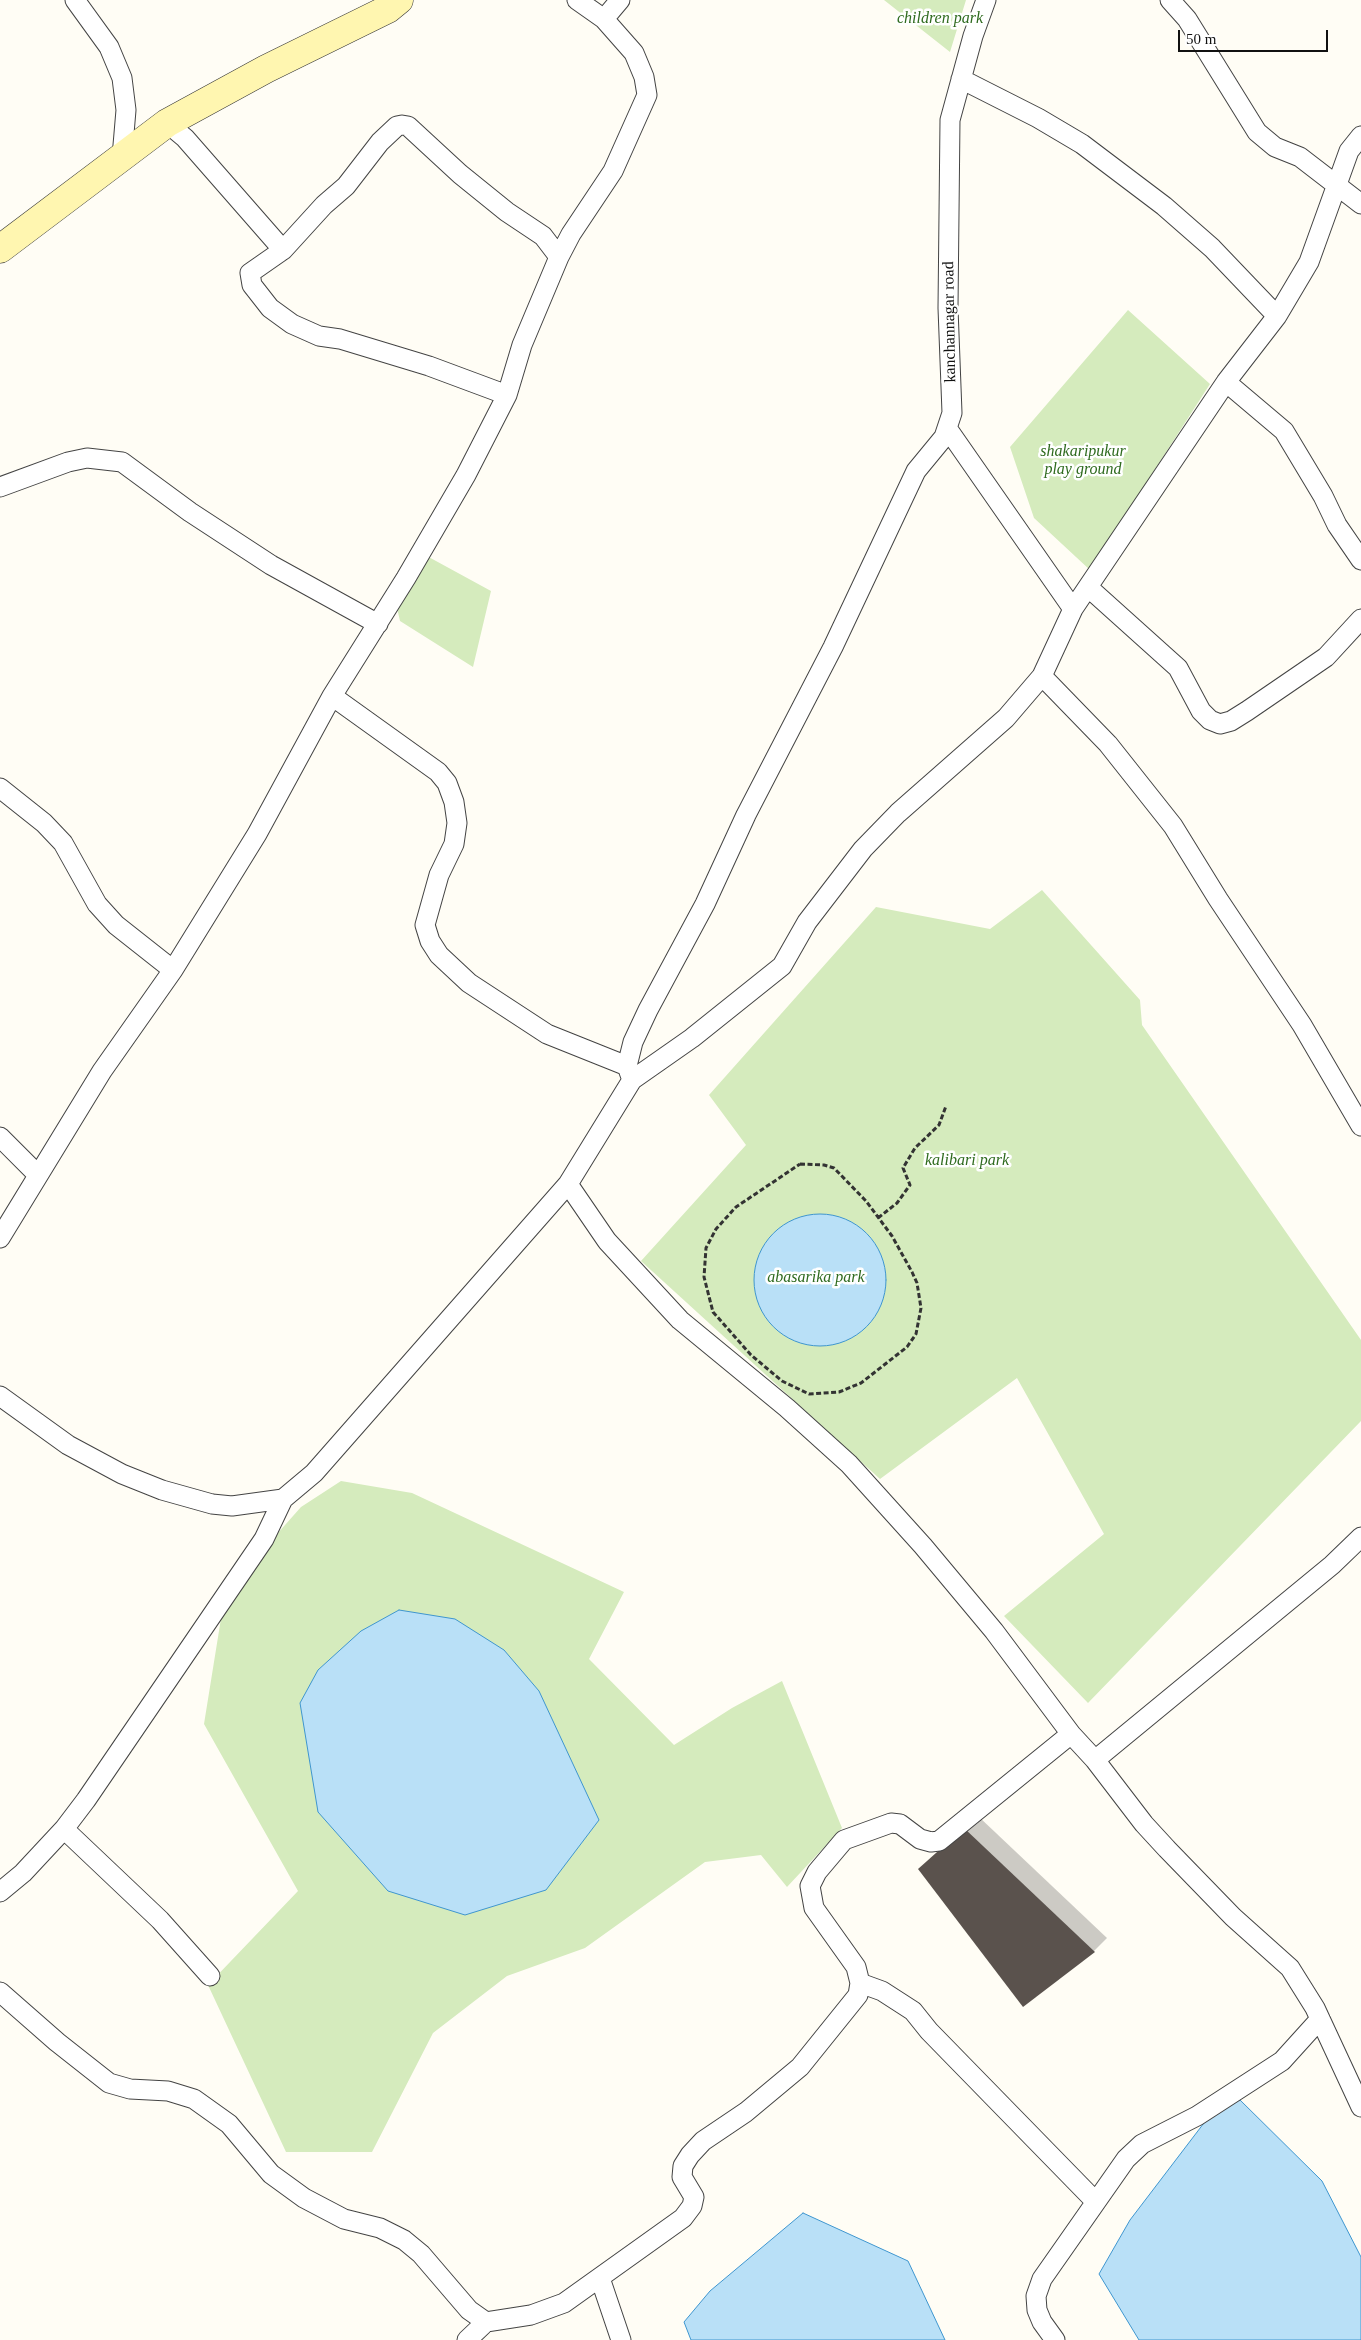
<!DOCTYPE html>
<html>
<head>
<meta charset="utf-8">
<style>
  body { margin:0 }
  #map { position:relative; width:1361px; height:2340px; overflow:hidden; background:#fffdf5; font-family:"Times New Roman",serif }
  canvas { display:block }
  .scale { position:absolute; left:1178px; top:30px; width:150px; height:22px; box-sizing:border-box; border:2px solid #111; border-top:0; padding-left:6px; font-size:15px; line-height:18px; white-space:nowrap; color:#111; -webkit-text-stroke:4px #fff; paint-order:stroke }
</style>
</head>
<body>
<div id="map">
<canvas width="1361" height="2340"></canvas>
<div class="scale">50 m</div>
</div>
<script>
const c = document.querySelector('canvas').getContext('2d');
c.lineJoin = 'round';
function fill(path, color) {
  c.fillStyle = color;
  c.fill(path, 'evenodd');
}
function shape(rows) {
  const path = new Path2D();
  for (const r of rows) {
    if (r.length === 3) {
      path.moveTo(r[0] + r[2], r[1]);
      path.arc(r[0], r[1], r[2], 0, 2 * Math.PI);
      continue;
    }
    path.moveTo(r[0], r[1]);
    for (let i = 2; i < r.length; i += 2) path.lineTo(r[i], r[i + 1]);
  }
  return path;
}
function trace(path, color, width, dash) {
  c.strokeStyle = color;
  c.lineWidth = width;
  c.lineCap = dash ? 'butt' : 'round';
  c.setLineDash(dash || []);
  c.stroke(path);
}
function drawText(font, color, halo, rows, align = 'center') {
  c.font = font + ' "Times New Roman",serif';
  c.lineWidth = 5;
  c.setLineDash([]);
  c.textBaseline = 'middle';
  c.strokeStyle = halo;
  c.fillStyle = color;
  for (const [text, x, y, turn = 0] of rows) {
    c.save();
    c.translate(x, y);
    c.rotate((+turn || 0) * Math.PI / 180);
    c.textAlign = isNaN(turn) ? turn : align;
    if (halo) c.strokeText(text, 0, 0);
    c.fillText(text, 0, 0);
    c.restore();
  }
}
fill(shape([
  [884,0,966,0,950,52],
  [1128,310,1210,384,1090,570,1034,518,1010,447],
  [425,555,491,591,473,667,400,621,395,599],
  [1042,890,1140,1000,1142,1025,1361,1340,1361,1421,1088,1703,1004,1616,1104,1534,1017,1378,880,1479,641,1261,746,1145,709,1095,876,907,990,929],
  [341,1481,412,1493,624,1592,589,1659,674,1745,732,1708,782,1681,842,1828,787,1887,761,1855,705,1862,585,1948,507,1976,433,2033,372,2152,286,2152,208,1985,298,1891,204,1724,228,1575,253,1561,301,1507]
]), '#d5ebbd');
const water = shape([
  [820,1280,66],
  [399,1610,455,1619,504,1650,539,1691,599,1820,546,1890,465,1915,388,1891,318,1812,300,1703,318,1670,361,1631,399,1610],
  [1238,2098,1322,2181,1361,2257,1361,2340,1139,2340,1099,2274,1130,2220,1207,2119,1238,2098],
  [803,2213,908,2261,945,2340,691,2340,684,2322,710,2291,803,2213]
]);
fill(water, '#b9e0f7');
trace(water, '#3f96cf', 1);
fill(shape([
  [978,1816,1107,1938,1094,1951,1024,2005,920,1869]
]), '#0003');
fill(shape([
  [964,1828,1095,1952,1023,2007,918,1869]
]), '#5a524d');
const minor = shape([
  [75,0,109,47,122,78,126,110,122,157],
  [986,0,973,36,950,120,948,308,952,413,947,428,1073,609],
  [1170,0,1187,19,1257,132,1275,147,1300,157,1361,204],
  [604,19,620,0],
  [961,79,1038,118,1082,144,1164,206,1212,248,1277,316],
  [167,123,185,138,283,250,250,273,252,285,270,308,292,324,319,336,340,339,429,366,507,395],
  [283,250,324,205,346,186,380,142,397,126,402,125,408,126,460,174,507,212,543,236,559,257],
  [1226,382,1284,431,1323,496,1337,525,1361,560],
  [0,487,68,462,87,458,122,462,190,512,271,565,378,624],
  [1089,588,1178,668,1201,711,1210,720,1220,724,1231,721,1247,711,1326,657,1361,619],
  [1042,676,1108,744,1173,826,1218,899,1302,1025,1361,1126],
  [332,696,438,772,447,783,454,802,457,823,454,844,439,875,425,925,430,941,439,955,469,983,547,1034,627,1066],
  [0,788,44,823,63,843,97,904,116,925,173,970],
  [632,1080,627,1066,633,1042,648,1010,705,904,746,815,833,647,916,471,944,437,947,428],
  [0,1137,37,1174],
  [568,1184,607,1241,680,1320,787,1408,849,1464,923,1546,994,1631,1071,1734,1095,1760,1332,1565,1361,1537],
  [0,1238,102,1071,173,970,257,834,332,696,406,578,466,475,507,395,522,345,559,257,571,234,613,171,647,95,644,77,634,53,604,19,577,0],
  [0,1396,68,1445,122,1474,162,1490,212,1504,232,1506,283,1499,314,1473,568,1184,632,1080,692,1038,782,966,807,922,863,849,898,813,1006,718,1042,676,1073,609,1226,382,1277,316,1309,262,1349,151,1361,136],
  [1095,1760,1144,1824,1167,1849,1233,1917,1290,1968,1315,2008,1361,2107],
  [64,1829,160,1920,210,1976],
  [0,1892,23,1873,64,1829,86,1800,264,1539,283,1499],
  [860,1983,882,1991,913,2011,929,2031,1095,2201],
  [0,1992,57,2042,109,2083,130,2089,168,2091,194,2099,229,2124,271,2174,304,2198,344,2219,380,2228,404,2240,421,2254,469,2310,486,2322,531,2315,564,2303,683,2218,692,2206,694,2197,682,2177,683,2166,690,2155,703,2141,746,2112,800,2067,858,1995,860,1983,856,1967,814,1908,810,1886,817,1872,844,1840,891,1823,900,1824,920,1839,931,1842,939,1841,1071,1734],
  [600,2278,621,2340],
  [467,2340,486,2322],
  [1055,2340,1042,2322,1037,2310,1036,2296,1042,2279,1126,2159,1142,2144,1197,2116,1282,2061,1320,2019]
]);
const secondary = shape([
  [0,249,167,123,266,69,388,9,399,0]
]);
trace(minor, '#444', 21);
trace(secondary, '#333', 29);
trace(shape([
  [800,1164,824,1165,834,1168,866,1201,892,1236,912,1272,917,1283,921,1308,916,1334,907,1347,861,1383,839,1392,809,1394,782,1381,751,1355,713,1312,704,1277,706,1248,716,1229,736,1207,800,1164],
  [878,1218,897,1203,910,1185,903,1168,915,1148,939,1125,946,1106]
]), '#333', 3, [5, 2.5]);
trace(minor, '#fff', 19);
trace(secondary, '#fff6b0', 28);
drawText('italic 16px', '#2f6b1f', '#fff', [
  ["children park",940,19],
  ["shakaripukur",1083,452],
  ["play ground",1083,470],
  ["kalibari park",967,1161],
  ["abasarika park",816,1278]
]);
drawText('16px', '#111', '#fff', [
  ["kanchannagar road",950,322,-91]
]);
</script>
</body>
</html>
